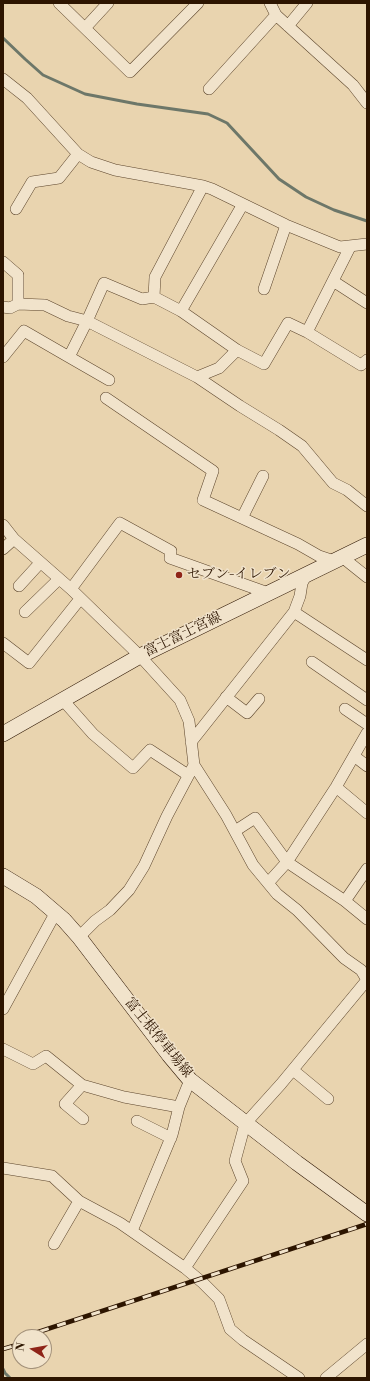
<!DOCTYPE html>
<html>
<head>
<meta charset="utf-8">
<style>
  body { margin:0 }
  #map { position:relative; width:370px; height:1381px; overflow:hidden; background:#e9d4af; font-family:"Libre Bodoni",serif }
  canvas { display:block }
  .frame { position:absolute; inset:0; border:4px solid #2d1500; pointer-events:none }
  .north { position:absolute; left:12px; top:1329px; width:40px; height:40px; box-sizing:border-box; background:#f1e3cb; border:1px solid #a3917a; border-radius:50%; rotate:281deg; font-size:11px; font-weight:700; line-height:16px; text-align:center; color:#2d1500 }
  .north::after { content:''; display:block; margin:auto; width:14px; height:18px; background:#8f2418; clip-path:polygon(50% 0,100% 100%,50% 72%,0 100%) }
</style>
</head>
<body>
<div id="map">
<canvas width="370" height="1381"></canvas>
<div class="frame"></div>
<div class="north">N</div>
</div>
<script>
const c = document.querySelector('canvas').getContext('2d');
c.lineJoin = 'round';
function shape(rows) {
  const path = new Path2D();
  for (const r of rows) {
    path.moveTo(r[0], r[1]);
    for (let i = 2; i < r.length; i += 2) path.lineTo(r[i], r[i + 1]);
  }
  return path;
}
function trace(path, color, width, dash) {
  c.strokeStyle = color;
  c.lineWidth = width;
  c.lineCap = dash ? 'butt' : 'round';
  c.setLineDash(dash || []);
  c.stroke(path);
}
function drawText(font, color, halo, rows, align = 'center') {
  c.font = font + ' "Libre Bodoni","Noto Serif JP",serif';
  c.lineWidth = 3;
  c.setLineDash([]);
  c.textBaseline = 'middle';
  c.strokeStyle = halo;
  c.fillStyle = color;
  for (const [text, x, y, turn = 0] of rows) {
    c.save();
    c.translate(x, y);
    c.rotate((+turn || 0) * Math.PI / 180);
    c.textAlign = isNaN(turn) ? turn : align;
    if (halo) c.strokeText(text, 0, 0);
    c.fillText(text, 0, 0);
    c.restore();
  }
}
trace(shape([
  [3,38,25,59,43,75,85,94,137,104,208,114,227,123,279,179,306,197,334,210,367,221],
  [3,1369,5,1373,10,1378]
]), '#6d7769', 3);
const minor = shape([
  [59,3,130,72,198,3],
  [270,3,276,15,353,85,367,103],
  [288,26,307,3],
  [85,28,108,3],
  [3,79,27,98,78,154,91,162,115,170,203,186,212,189,286,225,340,247,367,244],
  [209,89,276,15],
  [16,209,32,182,59,178,78,154],
  [3,262,18,275,18,304],
  [333,281,367,303],
  [264,289,286,225],
  [154,297,181,311,237,350,264,364,288,323,307,332,350,247],
  [3,307,10,308,18,304,45,305,68,316,87,321,197,377,219,368,237,350],
  [181,311,243,204],
  [307,332,361,365,367,360],
  [3,357,24,331,69,357,87,321,104,283,142,299,154,297,155,277,203,186],
  [69,357,109,380],
  [197,377,240,406,279,430,302,446,333,483,347,490,367,506],
  [106,398,213,471,203,500,298,544,319,556,334,561],
  [242,518,263,476],
  [3,525,14,539,71,589,140,656,180,700,189,721,194,765,226,815,253,865,277,894,297,910,344,958,361,970,367,980],
  [3,549,14,539],
  [342,557,367,577],
  [19,586,40,563],
  [71,589,120,523,171,551,170,558,268,593],
  [25,612,59,579],
  [294,612,367,660],
  [3,643,29,663,80,599],
  [312,662,367,700],
  [226,697,247,713,259,699],
  [62,699,93,734,133,768,150,750,188,775],
  [345,709,367,724],
  [191,742,294,612,300,596,302,583,307,574],
  [354,756,367,766],
  [336,787,367,813],
  [235,831,255,818,287,862,345,901,367,919],
  [268,883,287,862,336,787,367,733],
  [345,901,367,869],
  [79,937,95,921,110,910,129,890,144,866,167,816,194,765],
  [3,1009,56,912],
  [3,1049,33,1064,46,1056,82,1085,124,1097,179,1107],
  [293,1070,328,1099],
  [82,1085,65,1104,83,1119],
  [137,1121,171,1138],
  [3,1168,52,1176,79,1201,120,1223,185,1268,203,1283,219,1299,230,1329,243,1340,299,1378],
  [132,1231,172,1135,179,1107,190,1080],
  [54,1244,79,1201],
  [185,1268,243,1181,235,1161,245,1124,281,1084,367,980],
  [326,1378,367,1344]
]);
const secondary = shape([
  [3,734,140,656,367,545],
  [3,876,36,896,64,920,79,937,169,1055,190,1080,297,1163,367,1214]
]);
trace(minor, '#5c452c', 12);
trace(secondary, '#2d1500', 16);
trace(minor, '#f1e3cb', 11);
trace(secondary, '#f1e3cb', 15);
const rail = shape([
  [23,1337,367,1224],
  [3,1349,20,1344]
]);
trace(rail, '#2d1500', 4.5);
trace(rail, '#f1e3cb', 3, [9]);
for (const [x, y, r, color] of [
  [179,575,4,"#8f2418"]
]) {
  const dot = new Path2D();
  dot.arc(x, y, r, 0, 2 * Math.PI);
  c.fillStyle = color;
  c.fill(dot);
  trace(dot, '#f1e3cb', 1.5);
}
drawText('14px', '#2d1500', '#f1e3cb', [
  ["セブン-イレブン",187,575]
], 'left');
drawText('14px', '#2d1500', '#f1e3cb', [
  ["富士富士宮線",183,635,-26],
  ["富士根停車場線",158,1038,51]
]);
</script>
</body>
</html>
